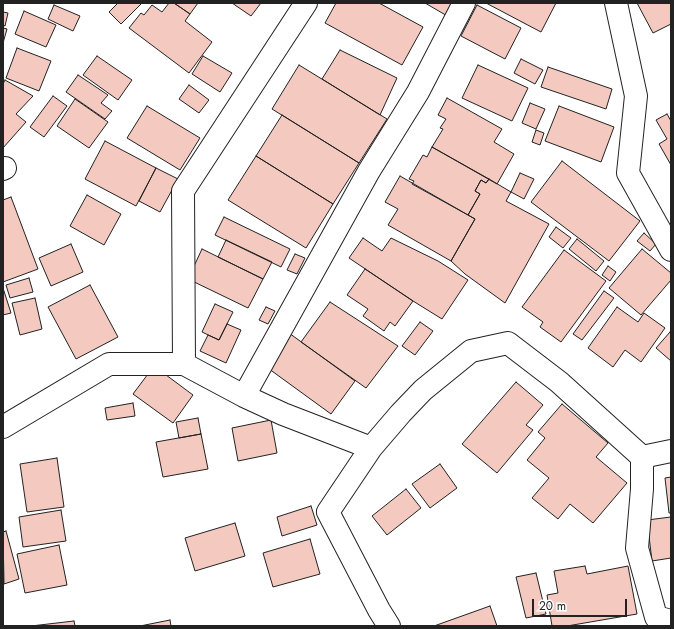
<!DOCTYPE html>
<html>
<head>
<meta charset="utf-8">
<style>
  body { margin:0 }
  #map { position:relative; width:674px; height:629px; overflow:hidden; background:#fff; font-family:Jost,sans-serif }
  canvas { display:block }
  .frame { position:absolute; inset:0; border:4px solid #222; pointer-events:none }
  .scale { position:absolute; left:532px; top:599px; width:95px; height:18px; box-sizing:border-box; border:2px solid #222; border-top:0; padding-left:5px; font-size:12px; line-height:14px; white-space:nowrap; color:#222; -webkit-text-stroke:3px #fff; paint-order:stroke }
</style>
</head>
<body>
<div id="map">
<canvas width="674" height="629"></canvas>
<div class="frame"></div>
<div class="scale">20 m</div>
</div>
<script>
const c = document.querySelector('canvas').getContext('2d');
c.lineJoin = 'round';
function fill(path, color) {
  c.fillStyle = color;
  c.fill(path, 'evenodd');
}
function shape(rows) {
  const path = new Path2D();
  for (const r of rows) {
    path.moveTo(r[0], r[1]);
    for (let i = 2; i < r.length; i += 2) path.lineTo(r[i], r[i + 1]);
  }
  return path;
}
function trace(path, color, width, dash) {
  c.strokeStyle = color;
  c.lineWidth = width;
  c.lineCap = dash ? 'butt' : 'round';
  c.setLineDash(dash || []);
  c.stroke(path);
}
const building = shape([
  [118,3,142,3,121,24,109,12,118,3],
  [169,3,174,3,190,14,185,21,212,42,189,73,129,28,141,13,144,15,152,5,162,12,169,3],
  [174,3,198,3,190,14,174,3],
  [232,3,261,3,251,16,232,3],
  [336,3,379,3,423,27,402,65,325,23,336,3],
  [425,3,457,3,449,17,425,3],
  [486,3,556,3,541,32,486,3],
  [637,3,671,3,671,24,653,33,637,3],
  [54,5,80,16,73,31,48,19,54,5],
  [477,5,521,28,505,59,461,36,477,5],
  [24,11,56,25,46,47,15,34,24,11],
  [3,12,8,13,5,26,3,25,3,12],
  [3,28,7,29,3,43,3,28],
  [17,48,51,61,39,91,6,78,17,48],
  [340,50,397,78,380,115,322,79,340,50],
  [97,56,132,80,118,100,83,75,97,56],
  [203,56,232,73,220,92,192,74,203,56],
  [521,59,543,70,535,84,514,73,521,59],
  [299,65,387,119,359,163,272,109,299,65],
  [478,65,528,88,512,121,462,98,478,65],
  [548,67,612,89,606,109,541,87,548,67],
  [78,75,108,95,101,103,112,111,105,119,66,92,78,75],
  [5,80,33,96,16,114,26,122,3,148,3,84,5,80],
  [189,85,209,100,199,113,179,99,189,85],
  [53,96,67,106,44,137,30,127,53,96],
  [447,98,502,129,494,142,514,154,497,184,432,147,443,129,440,128,446,119,438,115,447,98],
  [75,99,108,122,89,148,57,126,75,99],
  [530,103,545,109,536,129,522,123,530,103],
  [147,106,200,138,180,170,127,138,147,106],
  [559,106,614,127,601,162,545,141,559,106],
  [667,114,671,121,671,165,659,144,667,139,656,120,667,114],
  [282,115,359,163,333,204,256,156,282,115],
  [536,130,544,133,540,145,532,142,536,130],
  [105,141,156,168,136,206,85,179,105,141],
  [432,147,489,179,486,183,481,180,475,191,480,194,468,215,412,184,414,181,409,179,423,155,427,157,432,147],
  [256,156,333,204,306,248,228,200,256,156],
  [562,161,640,221,609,261,531,202,562,161],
  [156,168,178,179,160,212,139,201,156,168],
  [520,173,534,179,524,199,511,192,520,173],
  [400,176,475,219,451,261,388,225,398,209,385,202,400,176],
  [489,179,511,192,506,201,549,224,505,303,465,274,451,261,475,219,468,215,480,194,475,191,481,180,486,183,489,179],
  [87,195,121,214,104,245,70,226,87,195],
  [11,197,38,269,3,282,3,200,11,197],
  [224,217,290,249,281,267,215,235,224,217],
  [556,227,571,238,563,248,549,237,556,227],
  [644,233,656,244,650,251,637,241,644,233],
  [363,238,382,251,391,238,438,261,468,280,442,319,413,301,349,258,363,238],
  [577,239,604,261,596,271,569,249,577,239],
  [226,240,272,262,263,279,218,257,226,240],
  [71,244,83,272,51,286,39,258,71,244],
  [202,249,263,279,248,308,188,279,202,249],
  [642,249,671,273,671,280,641,315,609,288,642,249],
  [564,250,606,281,561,342,540,327,543,322,522,307,564,250],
  [295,254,305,258,297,274,287,270,295,254],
  [608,266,616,272,610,281,602,275,608,266],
  [365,269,413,301,395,326,390,322,384,331,363,316,368,309,347,295,365,269],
  [29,278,33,292,10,298,6,285,29,278],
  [90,285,118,337,76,359,48,307,90,285],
  [3,288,11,313,3,315,3,288],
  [604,291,614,298,582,340,573,334,604,291],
  [35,298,42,329,20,335,12,303,35,298],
  [330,302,398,346,366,388,301,342,330,302],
  [215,304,233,312,219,340,202,332,215,304],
  [266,307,275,311,268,324,259,320,266,307],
  [617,307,638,322,644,313,665,328,641,362,625,350,613,367,588,348,617,307],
  [420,322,433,331,415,355,402,346,420,322],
  [227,324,241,330,226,363,200,351,208,335,219,340,227,324],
  [670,332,671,333,671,361,656,348,670,332],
  [289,333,355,381,331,414,265,366,289,333],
  [154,366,193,395,173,423,133,394,154,366],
  [516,382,543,405,526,425,533,430,497,473,462,444,516,382],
  [133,403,135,416,107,420,105,408,133,403],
  [562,404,608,443,596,457,627,483,593,523,570,504,558,519,532,498,549,478,527,460,545,438,538,432,562,404],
  [198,418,201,434,179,438,176,422,198,418],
  [271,420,277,453,238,461,232,428,271,420],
  [201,434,208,469,163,477,156,442,201,434],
  [57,458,64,507,27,512,20,464,57,458],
  [440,464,457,488,430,508,412,484,440,464],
  [671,477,671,513,669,513,665,478,671,477],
  [406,489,421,508,387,535,372,516,406,489],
  [311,506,317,525,282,536,277,517,311,506],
  [61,510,66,541,23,547,19,517,61,510],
  [671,517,671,558,652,561,647,520,671,517],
  [235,523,245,556,195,571,185,538,235,523],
  [6,531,19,579,4,584,3,532,6,531],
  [310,539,320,574,273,587,263,553,310,539],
  [59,545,67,585,25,593,17,554,59,545],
  [585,566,587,574,628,566,637,614,567,626,552,626,547,595,558,593,554,571,585,566],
  [536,573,546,614,526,618,516,577,536,573],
  [490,606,497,626,434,626,490,606],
  [170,620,171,626,140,626,170,620],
  [74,621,75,626,31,626,74,621]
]);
fill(building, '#f3c9c0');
trace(building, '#222', 1);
const minor = shape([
  [616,3,636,96,628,173,671,250],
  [3,169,5,168],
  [184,364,244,396,283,414,371,448,328,512,379,610,389,626],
  [244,396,369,171,418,92,464,3],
  [3,427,109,364,184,364,183,191,306,3],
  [371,448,401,413,423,390,471,351,508,343,559,382,642,457,671,451],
  [642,457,642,489,637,548,656,617,671,621]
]);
trace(minor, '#222', 24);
trace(minor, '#fff', 22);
</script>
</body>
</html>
